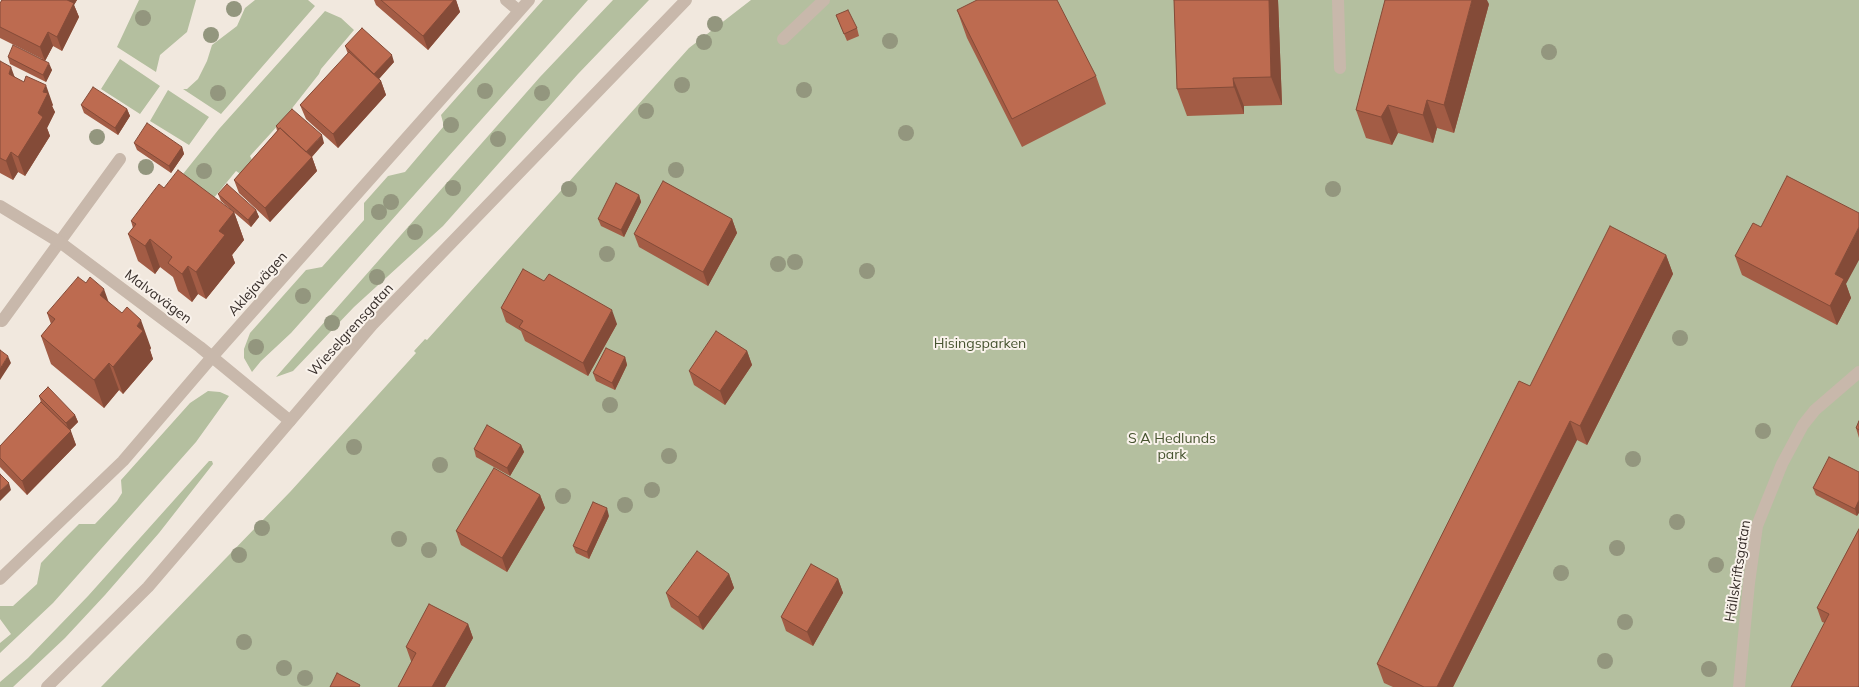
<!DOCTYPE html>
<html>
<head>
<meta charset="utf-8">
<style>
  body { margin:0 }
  canvas { display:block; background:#f1e8de }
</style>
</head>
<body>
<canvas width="1859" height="687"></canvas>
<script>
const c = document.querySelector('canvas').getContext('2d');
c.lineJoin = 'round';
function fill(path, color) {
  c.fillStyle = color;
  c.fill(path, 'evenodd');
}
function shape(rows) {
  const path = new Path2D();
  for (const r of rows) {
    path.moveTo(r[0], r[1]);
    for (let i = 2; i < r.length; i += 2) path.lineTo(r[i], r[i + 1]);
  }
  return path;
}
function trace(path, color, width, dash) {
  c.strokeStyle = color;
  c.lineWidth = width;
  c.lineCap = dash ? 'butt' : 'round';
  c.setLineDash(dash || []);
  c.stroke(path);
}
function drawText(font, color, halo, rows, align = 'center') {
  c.font = font + ' Mulish,sans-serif';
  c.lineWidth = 4;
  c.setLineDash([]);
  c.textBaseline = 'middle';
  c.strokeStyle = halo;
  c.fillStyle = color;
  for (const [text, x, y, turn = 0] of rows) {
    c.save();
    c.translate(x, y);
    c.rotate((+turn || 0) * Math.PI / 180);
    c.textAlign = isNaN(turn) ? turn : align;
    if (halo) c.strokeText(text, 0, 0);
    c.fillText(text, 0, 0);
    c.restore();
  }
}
fill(shape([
  [139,0,196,0,187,32,160,55,156,72,117,47],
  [255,0,308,0,315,6,221,114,183,89,187,89,198,79,207,61,212,45,237,26,245,8],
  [543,0,588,0,291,333,261,361,252,372,244,358,244,349,250,333,306,270,322,267,364,220,364,203,388,176,405,172,444,126,441,115],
  [613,0,649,0,578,74,443,226,354,307,293,371,276,377,540,77],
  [751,0,1859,0,1859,687,101,687,290,492,416,353,414,351,425,339,427,340,689,48],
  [325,11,341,18,354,30,321,69,319,74,282,121,250,156,253,162,242,175,236,171,213,199,183,174,219,129],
  [120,59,160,86,140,114,101,89],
  [168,90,209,117,189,145,150,121],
  [208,391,220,392,229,396,196,442,53,603,0,653,0,643,11,634,0,619,0,606,13,606,37,584,41,563,65,538,79,524,95,524,117,501,122,493,121,480,190,403],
  [209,461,212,461,213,464,159,533,105,595,65,638,13,687,0,687,0,682,28,658,88,596]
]), '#b4bf9f');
trace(shape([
  [1338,0,1340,68],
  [783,39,824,0],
  [2,321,120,159]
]), '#c8b8ab', 12);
trace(shape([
  [506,0,519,11],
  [0,206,61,243,200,347,290,421],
  [0,579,123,461,212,357,529,0],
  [1739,687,1749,583,1757,526,1782,464,1803,425,1815,410,1859,372]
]), '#c8b8ab', 12);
trace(shape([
  [47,687,148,587,372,325,686,0]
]), '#c8b8ab', 12);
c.fillStyle = '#93967e';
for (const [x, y] of [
  [234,9],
  [143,18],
  [715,24],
  [211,35],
  [890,41],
  [704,42],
  [1549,52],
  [682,85],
  [804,90],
  [485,91],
  [218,93],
  [542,93],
  [646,111],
  [451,125],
  [906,133],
  [97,137],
  [498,139],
  [146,167],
  [676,170],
  [204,171],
  [453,188],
  [569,189],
  [1333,189],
  [391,202],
  [379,212],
  [415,232],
  [607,254],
  [795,262],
  [778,264],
  [867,271],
  [377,277],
  [303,296],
  [332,323],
  [1680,338],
  [256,347],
  [610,405],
  [1763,431],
  [354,447],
  [669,456],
  [1633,459],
  [440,465],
  [652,490],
  [563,496],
  [625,505],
  [1677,522],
  [262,528],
  [399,539],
  [1617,548],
  [429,550],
  [239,555],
  [1716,565],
  [1561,573],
  [1625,622],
  [244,642],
  [1605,661],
  [284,668],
  [1709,669],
  [305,678]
]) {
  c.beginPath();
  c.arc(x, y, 8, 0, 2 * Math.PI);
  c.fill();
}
fill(shape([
  [2,0,77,0,74,5,79,17,62,51,53,46,45,61,52,70,46,82,10,64,8,57,42,59,0,38,0,3],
  [374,0,456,0,460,12,428,50,376,5],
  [1174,0,1278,0,1282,105,1244,106,1244,114,1187,116,1177,89],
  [1489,4,1454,133,1437,128,1433,143,1398,133,1392,145,1366,138,1356,110],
  [957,10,1096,76,1106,104,1022,147,967,38],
  [836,15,857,28,859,36,847,41],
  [345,46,394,62,379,79,381,81,386,95,338,148,306,119,300,105,348,54],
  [0,61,15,77,53,105,52,106,55,112,47,128,50,136,25,176,18,172,13,180,0,173],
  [81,105,127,109,130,116,118,135,84,113],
  [276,126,324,143,312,157,317,171,270,222,239,193,234,180,277,131],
  [134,143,182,147,184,154,171,173,137,150],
  [164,188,234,212,244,240,232,255,235,263,206,299,198,294,192,302,178,291,173,277,160,267,155,274,138,261,128,234,133,228,131,221],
  [218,194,256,210,259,217,251,227,221,201],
  [639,195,641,202,624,237,601,226,598,219],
  [732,219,737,233,708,286,639,247,634,234],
  [1666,255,1673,274,1587,445,1577,440,1453,687,1393,687,1384,683,1377,664,1530,386],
  [1735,256,1846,284,1851,298,1837,325,1742,275],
  [109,302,151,348,150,350,153,359,123,394,119,390,104,408,51,364,41,336,51,324,47,313],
  [501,308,617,324,588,376,525,341,521,331,506,322],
  [747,351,752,365,725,405,694,385,689,371],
  [625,357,627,365,615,390,596,381,593,373],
  [39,396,75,415,78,422,70,430,76,445,27,495,0,467,0,446,41,402],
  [1859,421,1859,438,1856,428],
  [521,445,524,452,510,476,476,457,474,449],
  [1859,472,1857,516,1816,495,1813,488],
  [540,495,545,508,507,572,461,545,456,531],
  [609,516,589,559,576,553,573,546],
  [1859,529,1859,687,1825,623,1822,622,1817,608],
  [729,574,734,588,703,630,671,607,666,593],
  [838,579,843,593,813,646,786,631,781,617],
  [468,624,473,638,445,687,398,687,412,661,411,661,406,647]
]), '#a35c45');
fill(shape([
  [65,0,77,0,74,5,79,17,62,51,57,37],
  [454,0,456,0,460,12,428,50,423,36],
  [1269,0,1278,0,1282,105,1271,77],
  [1472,0,1487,0,1489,4,1454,133,1444,105],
  [48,32,53,46,45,61,40,47],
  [392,55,394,62,377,81,374,74],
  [49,63,52,70,46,82,43,75],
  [11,67,18,86,9,74],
  [1233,78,1244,106,1244,114,1234,87],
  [381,81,386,95,338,148,333,134],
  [46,85,53,105,52,106,55,112,47,128,50,136,25,176,18,157,43,92],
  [1427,100,1437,128,1433,143,1423,115],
  [1388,105,1398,133,1392,145,1381,117],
  [127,109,130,116,118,135,115,128],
  [322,135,324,143,308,161,305,154],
  [182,147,184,154,171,173,169,166],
  [11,152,18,172,13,180,6,161],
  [312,157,317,171,270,222,265,208],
  [639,195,641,202,624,237,621,230],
  [256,210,259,217,251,227,248,220],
  [234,212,244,240,232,255,235,263,206,299,196,272,219,231],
  [732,219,737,233,708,286,703,272],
  [1859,227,1859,260,1846,284,1851,298,1837,325,1830,306,1835,274],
  [150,239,160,267,155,274,145,246],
  [1666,255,1673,274,1587,445,1580,426],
  [188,266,198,294,192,302,182,274],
  [104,289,114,317,100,295],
  [612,310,617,324,588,376,583,363],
  [141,320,151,348,150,350,153,359,123,394,113,367,137,326],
  [747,351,752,365,725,405,720,391],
  [8,356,11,363,0,380,0,369],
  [625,357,627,365,615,390,612,383],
  [109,363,119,390,104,408,94,380],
  [75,415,78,422,69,431,66,423],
  [1570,421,1577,440,1453,687,1437,687],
  [71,431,76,445,27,495,22,481],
  [521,445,524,452,510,476,507,468],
  [9,483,11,490,0,501,0,491],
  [540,495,545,508,507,572,502,558],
  [1859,500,1859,513,1857,516,1855,509],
  [607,508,609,516,589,559,587,552],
  [729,574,734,588,703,630,698,617],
  [838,579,843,593,813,646,807,632],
  [468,624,473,638,445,687,432,687]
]), '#844b38');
const building = shape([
  [2,0,67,0,74,3,57,37,48,32,40,47,0,27,0,3,2,0],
  [381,0,454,0,423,36,381,0],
  [977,0,1057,0,1096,76,1012,119,957,10,977,0],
  [1174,0,1269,0,1271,77,1233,78,1234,87,1177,89,1174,0],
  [1385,0,1472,0,1444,105,1427,100,1423,115,1388,105,1381,117,1356,110,1385,0],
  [848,10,857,28,844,34,836,15,848,10],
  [362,28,392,55,374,74,345,46,362,28],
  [13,45,49,63,43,75,8,57,13,45],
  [349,52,381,81,333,134,300,105,349,52],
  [0,61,11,67,9,74,24,82,26,76,46,85,43,92,48,93,38,113,43,117,18,157,11,152,6,161,0,158,0,61],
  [93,87,127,109,115,128,81,105,93,87],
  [292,109,322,135,306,152,280,128,279,129,276,126,292,109],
  [147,123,182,147,169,166,134,143,147,123],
  [280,128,312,157,265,208,234,180,280,128],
  [178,170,234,212,219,231,225,235,196,272,188,266,182,274,168,263,172,257,150,239,145,246,128,234,136,224,131,221,152,193,159,184,164,188,178,170],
  [1787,176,1859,213,1859,227,1835,274,1844,279,1830,306,1735,256,1753,223,1761,227,1787,176],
  [663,181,732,219,703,272,634,234,663,181],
  [616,183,639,195,621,230,598,219,616,183],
  [227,184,256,210,248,220,218,194,227,184],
  [1610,226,1666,255,1580,426,1570,421,1437,687,1424,687,1377,664,1519,381,1530,386,1610,226],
  [523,269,544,281,549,274,612,310,583,363,519,327,523,321,501,308,523,269],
  [78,277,86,283,90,277,104,289,100,295,122,313,127,307,141,320,137,326,143,331,113,367,109,363,94,380,41,336,55,319,47,313,78,277],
  [716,331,747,351,720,391,689,371,716,331],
  [606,348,625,357,612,383,593,373,606,348],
  [0,350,8,356,0,369,0,350],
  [48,387,75,415,66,423,39,396,48,387],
  [41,402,71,431,22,481,0,458,0,446,41,402],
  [1859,421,1859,430,1856,428,1859,421],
  [487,425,521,445,507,468,474,449,487,425],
  [1829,457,1859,472,1859,500,1855,509,1813,488,1829,457],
  [494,468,540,495,502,558,456,531,494,468],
  [0,474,9,483,0,491,0,474],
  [593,502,607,508,587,552,573,546,593,502],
  [1859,529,1859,686,1858,687,1791,687,1829,614,1817,608,1859,529],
  [697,551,729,574,698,617,666,593,697,551],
  [811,564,838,579,807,632,781,617,811,564],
  [429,604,468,624,432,687,398,687,416,653,406,647,429,604],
  [337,673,360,685,359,687,330,687,337,673]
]);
fill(building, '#bd6b50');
trace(building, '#844b38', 1);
drawText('14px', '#372e2a', '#f9f2eb', [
  ["Aklejavägen",258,284,-48],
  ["Malvavägen",158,297,37],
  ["Wieselgrensgatan",351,330,-48],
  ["Hällskriftsgatan",1738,571,-81]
]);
drawText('14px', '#46532f', '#f9f2eb', [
  ["Hisingsparken",980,344],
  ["S A Hedlunds",1172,439],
  ["park",1172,455]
]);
</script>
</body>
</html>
